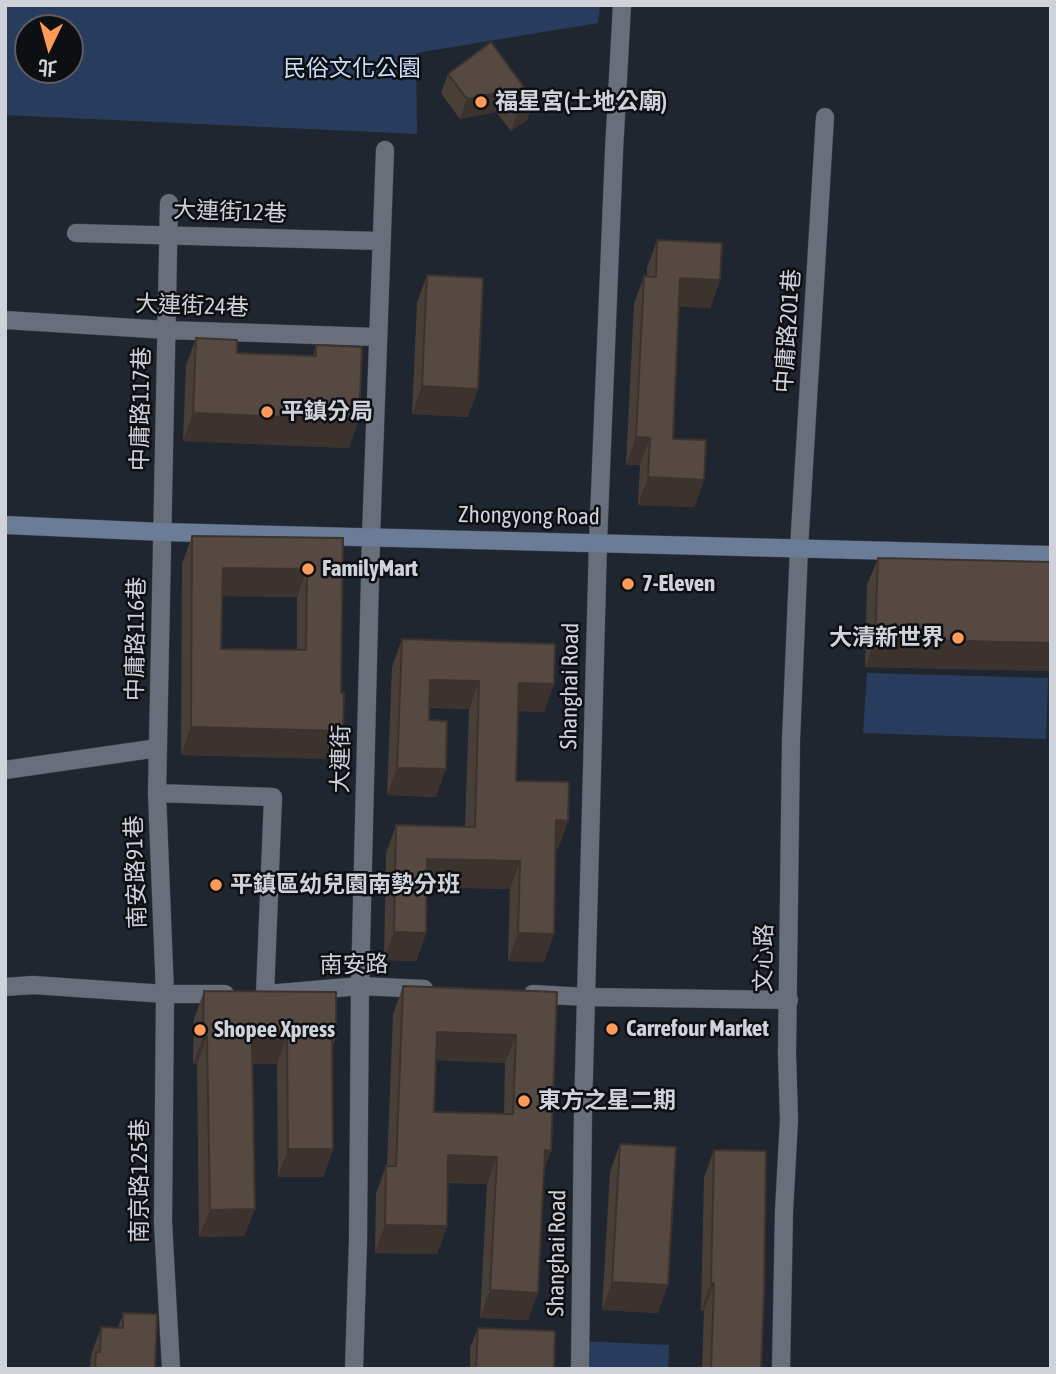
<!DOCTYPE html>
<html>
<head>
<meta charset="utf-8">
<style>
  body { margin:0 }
  #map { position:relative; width:1056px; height:1374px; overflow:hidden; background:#20262f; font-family:"Asap Condensed","Noto Sans TC",sans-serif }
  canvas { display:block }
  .frame { position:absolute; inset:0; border:7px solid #cfd3d9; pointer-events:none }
  .north { position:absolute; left:14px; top:14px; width:70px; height:70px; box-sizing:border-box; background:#0d0f13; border:2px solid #5b5d62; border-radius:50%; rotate:185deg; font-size:19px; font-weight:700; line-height:28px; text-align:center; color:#cfd3d9 }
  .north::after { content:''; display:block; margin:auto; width:24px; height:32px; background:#ff9b5a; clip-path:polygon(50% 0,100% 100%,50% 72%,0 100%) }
</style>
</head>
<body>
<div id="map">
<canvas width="1056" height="1374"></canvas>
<div class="frame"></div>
<div class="north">北</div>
</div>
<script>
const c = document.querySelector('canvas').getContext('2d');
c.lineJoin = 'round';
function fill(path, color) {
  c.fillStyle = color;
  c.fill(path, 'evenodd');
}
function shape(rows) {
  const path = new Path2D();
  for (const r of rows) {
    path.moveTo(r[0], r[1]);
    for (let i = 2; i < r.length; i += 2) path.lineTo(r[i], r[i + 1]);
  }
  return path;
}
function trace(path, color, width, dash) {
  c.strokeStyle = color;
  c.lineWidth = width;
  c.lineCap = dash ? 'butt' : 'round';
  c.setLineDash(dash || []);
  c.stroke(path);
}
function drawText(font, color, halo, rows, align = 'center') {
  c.font = font + ' "Asap Condensed","Noto Sans TC",sans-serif';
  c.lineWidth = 5;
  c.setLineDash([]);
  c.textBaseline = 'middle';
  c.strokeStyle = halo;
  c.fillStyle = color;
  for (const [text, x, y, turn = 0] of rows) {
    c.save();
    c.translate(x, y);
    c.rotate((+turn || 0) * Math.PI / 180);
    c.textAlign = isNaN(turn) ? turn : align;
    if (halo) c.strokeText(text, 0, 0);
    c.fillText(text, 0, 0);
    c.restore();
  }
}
fill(shape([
  [5,5,600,5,598,23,416,53,417,134,5,115],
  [28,28,70,28,70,70,28,70],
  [867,673,1048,678,1046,739,863,733],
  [580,1341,669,1345,668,1369,579,1369]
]), '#283d5d');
const street = shape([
  [169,203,157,793,165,994,163,1222,171,1369],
  [76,233,381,241],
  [5,320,167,330,377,337],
  [5,770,158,748],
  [157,793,273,797,265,994],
  [5,987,33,985,165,994,225,994],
  [267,994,360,986,424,989],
  [533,994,586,997,789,1000],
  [354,1369,358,1241,360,986,371,537,385,150],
  [580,1369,583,1111,598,542,614,151,622,5],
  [781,1369,784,1211,789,1120,787,1054,791,740,799,548,825,117]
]);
const secondary = shape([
  [5,525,163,532,1051,555]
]);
trace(street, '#3d4249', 19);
trace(secondary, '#3d4249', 19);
trace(street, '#686f7a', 18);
trace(secondary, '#6a7c98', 18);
fill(shape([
  [448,74,534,101,527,120,511,131,496,112,460,119,441,93],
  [657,240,720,280,710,308,679,306,673,439,704,480,694,507,638,505,640,465,626,465,634,304,644,276,647,277,647,268],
  [427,275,468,417,412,414,417,303],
  [196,338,237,353,313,356,316,345,349,448,183,441,186,365],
  [192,536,343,538,333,759,181,755,182,564],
  [222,596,297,597,297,650,221,649],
  [878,558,1051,562,1051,666,1049,671,865,667,867,585],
  [402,639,554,684,544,712,518,711,516,781,568,821,558,849,556,848,544,962,508,961,510,889,427,887,426,933,416,961,384,960,386,853,396,825,465,827,469,709,429,708,429,720,436,797,387,795,392,667],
  [403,986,557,992,545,1168,528,1320,480,1318,487,1184,448,1183,447,1226,437,1254,375,1253,376,1194,386,1166,387,1166,393,1014],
  [436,1060,505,1063,504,1114,434,1112],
  [204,991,336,1037,332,1047,333,1149,323,1177,278,1177,277,1064,252,1064,255,1209,244,1236,199,1237,197,1064,193,1064,194,1019],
  [620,1144,658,1313,602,1310,610,1172],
  [714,1150,761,1369,702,1369,704,1311,701,1311,704,1178],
  [123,1313,155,1369,90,1369,91,1355,101,1327,118,1328],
  [478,1328,554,1369,470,1369,470,1348]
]), '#493f39');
fill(shape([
  [503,92,496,112,460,119,467,99],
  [534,101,527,120,511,131,518,112],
  [680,278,720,280,710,308,670,306],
  [422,386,478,389,468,417,412,414],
  [193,413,359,420,349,448,183,441],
  [636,437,650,438,640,465,626,465],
  [648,477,704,480,694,507,638,505],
  [223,568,307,569,297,597,212,596],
  [875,639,1051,643,1051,666,1049,671,865,667],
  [430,680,479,681,469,709,420,707],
  [519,683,554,684,544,712,508,710],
  [191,727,343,731,333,759,181,755],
  [397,768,446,769,436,797,387,795],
  [556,820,568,821,558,849,546,848],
  [427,859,520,861,510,889,417,887],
  [394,932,426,933,416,961,384,960],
  [518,933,554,934,544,962,508,961],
  [437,1032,516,1035,505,1063,427,1060],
  [203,1036,207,1036,197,1064,193,1064],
  [252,1036,287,1037,277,1064,242,1064],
  [288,1149,333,1149,323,1177,278,1177],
  [545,1150,551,1151,541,1178],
  [448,1155,497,1157,487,1184,438,1182],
  [255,1209,244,1236,199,1237,210,1210],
  [385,1225,447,1226,437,1254,375,1253],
  [612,1282,668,1285,658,1313,602,1310],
  [711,1283,714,1283,704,1311,701,1311],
  [490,1290,538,1293,528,1320,480,1318]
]), '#3c332e');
const building = shape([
  [491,42,534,101,518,112,503,92,467,99,448,74,491,42],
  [657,240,722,243,720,280,680,278,673,439,706,440,704,480,648,477,650,438,636,437,644,276,656,277,657,240],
  [427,275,483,278,478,389,422,386,427,275],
  [196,338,237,340,237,353,316,356,316,345,362,347,359,420,193,413,196,338],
  [192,536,343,538,341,693,344,693,343,731,191,727,192,536],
  [223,568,307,569,306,650,221,649,223,568],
  [878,558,1051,562,1051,643,875,639,878,558],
  [402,639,555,644,554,684,519,683,516,781,569,782,568,821,556,820,554,934,518,933,520,861,427,859,426,933,394,932,396,825,475,827,479,681,430,680,429,720,447,721,446,769,397,768,402,639],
  [403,986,557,992,551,1151,545,1150,538,1293,490,1290,497,1157,448,1155,447,1226,385,1225,386,1166,396,1166,403,986],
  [437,1032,516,1035,513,1114,434,1112,437,1032],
  [204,991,336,992,336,1037,332,1037,333,1149,288,1149,287,1037,252,1036,255,1209,210,1210,207,1036,203,1036,204,991],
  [620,1144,676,1147,668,1285,612,1282,620,1144],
  [714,1150,766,1151,764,1295,761,1369,711,1369,714,1283,711,1283,714,1150],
  [123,1313,157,1314,155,1369,95,1369,96,1352,100,1352,101,1327,123,1328,123,1313],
  [478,1328,555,1331,554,1369,476,1369,478,1328]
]);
fill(building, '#554942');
trace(building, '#3c332e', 2);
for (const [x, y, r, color] of [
  [481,102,7,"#ff9b5a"],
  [267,412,7,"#ff9b5a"],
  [308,569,7,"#ff9b5a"],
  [628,584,7,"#ff9b5a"],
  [958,638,7,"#ff9b5a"],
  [216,885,7,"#ff9b5a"],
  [612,1029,7,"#ff9b5a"],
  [200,1030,7,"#ff9b5a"],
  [524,1101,7,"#ff9b5a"]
]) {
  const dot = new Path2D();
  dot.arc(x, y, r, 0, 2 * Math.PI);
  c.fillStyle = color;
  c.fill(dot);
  trace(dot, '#0d0f13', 2.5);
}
drawText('23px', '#c8dcfa', '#0d0f13', [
  ["民俗文化公園",352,69]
]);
drawText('bold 23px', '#cfd3d9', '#0d0f13', [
  ["福星宮(土地公廟)",495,102],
  ["平鎮分局",281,412],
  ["FamilyMart",322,569],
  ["7-Eleven",642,584],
  ["大清新世界",944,638,"right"],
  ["平鎮區幼兒園南勢分班",230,885],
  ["Carrefour Market",626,1029],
  ["Shopee Xpress",214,1030],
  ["東方之星二期",538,1101]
], 'left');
drawText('23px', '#cfd3d9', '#0d0f13', [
  ["大連街12巷",230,212,2],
  ["大連街24巷",192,306,2],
  ["中庸路201巷",788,331,-86],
  ["中庸路117巷",141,409,-89],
  ["Zhongyong Road",529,516,1],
  ["中庸路116巷",136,639,-89],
  ["Shanghai Road",570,686,-89],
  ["大連街",341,759,-89],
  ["南安路91巷",136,872,-92],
  ["文心路",764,958,-89],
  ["南安路",354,965,-1],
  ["南京路125巷",140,1181,-90],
  ["Shanghai Road",557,1253,-89]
]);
</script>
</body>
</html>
